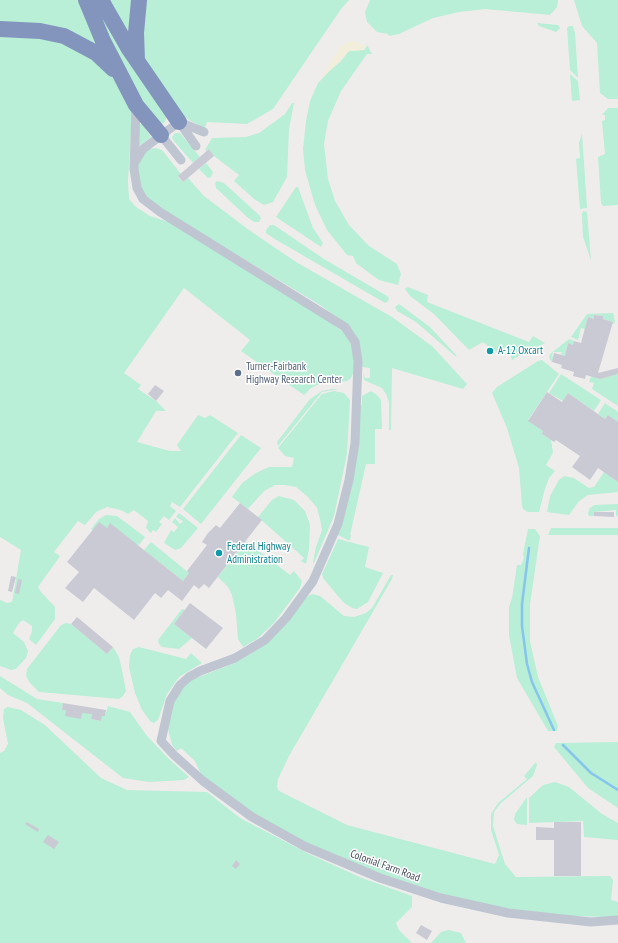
<!DOCTYPE html>
<html>
<head>
<meta charset="utf-8">
<style>
  body { margin:0 }
  canvas { display:block; background:#efedec }
</style>
</head>
<body>
<canvas width="618" height="943"></canvas>
<script>
const c = document.querySelector('canvas').getContext('2d');
c.lineJoin = 'round';
function fill(path, color) {
  c.fillStyle = color;
  c.fill(path, 'evenodd');
}
function shape(rows) {
  const path = new Path2D();
  for (const r of rows) {
    path.moveTo(r[0], r[1]);
    for (let i = 2; i < r.length; i += 2) path.lineTo(r[i], r[i + 1]);
  }
  return path;
}
function trace(path, color, width, dash) {
  c.strokeStyle = color;
  c.lineWidth = width;
  c.lineCap = dash ? 'butt' : 'round';
  c.setLineDash(dash || []);
  c.stroke(path);
}
function drawText(font, color, halo, rows, align = 'center') {
  c.font = font + ' "PT Sans Narrow",sans-serif';
  c.lineWidth = 3;
  c.setLineDash([]);
  c.textBaseline = 'middle';
  c.strokeStyle = halo;
  c.fillStyle = color;
  for (const [text, x, y, turn = 0] of rows) {
    c.save();
    c.translate(x, y);
    c.rotate((+turn || 0) * Math.PI / 180);
    c.textAlign = isNaN(turn) ? turn : align;
    if (halo) c.strokeText(text, 0, 0);
    c.fillText(text, 0, 0);
    c.restore();
  }
}
fill(shape([
  [0,0,83,0,107,59,84,41,0,26],
  [95,0,167,115,165,122,162,124,158,124,120,68],
  [106,0,134,0,130,41],
  [143,0,349,0,341,9,273,109,247,124,207,122,205,128,189,120,177,111,142,60],
  [370,0,558,0,557,7,550,15,485,9,459,12,433,18,399,34,389,36,388,34,377,32,367,22,365,12],
  [574,0,618,0,618,99,608,99,600,93,597,43,582,26],
  [537,23,558,25,560,28,556,32,539,26],
  [569,26,573,26,575,33,578,78,570,70,567,28],
  [0,32,64,40,109,72,130,103,132,114,128,181,129,199,136,207,150,216,169,222,324,318,345,333,349,339,353,352,354,371,351,378,347,381,319,384,311,388,304,395,241,351,250,340,184,288,124,373,141,385,138,389,156,401,166,411,156,411,137,442,170,451,181,451,177,445,198,415,205,418,210,415,238,433,180,507,172,502,170,506,176,511,169,520,164,516,159,522,162,524,156,532,153,530,151,533,146,528,148,521,134,510,128,514,121,510,107,507,96,512,85,525,78,521,54,552,60,556,38,587,41,592,55,607,55,619,36,645,29,639,32,631,32,626,23,620,19,623,13,633,24,642,28,651,26,658,16,669,11,670,0,666,0,600,7,603,12,602,21,550,0,537],
  [366,43,372,54,367,54,341,91,328,121,324,144,328,179,335,201,349,225,369,246,397,264,401,274,398,285,379,280,372,275,356,263,353,256,347,255,327,230,315,205,305,170,303,149,306,121,310,101,318,83,349,51,364,50,367,46],
  [570,74,578,81,580,100,572,101],
  [292,103,294,103,289,129,287,177,273,202,264,205,254,199,234,181,239,175,214,156,209,149,207,151,205,150,212,138,246,137,259,133,285,114],
  [608,108,618,108,618,205,603,206,601,203,598,157,605,154,602,121,605,120,605,115,602,115],
  [140,124,142,124,151,137,138,147],
  [175,133,180,133,200,157,193,163,173,140,172,137],
  [582,133,587,208,580,209,576,159,580,158,579,143],
  [156,148,162,150,181,174,178,177,183,182,188,178,204,196,249,230,296,262,392,317,432,346,467,384,463,389,392,368,391,430,389,430,389,402,386,394,382,388,364,380,363,372,365,378,370,378,370,368,362,367,346,324,320,305,176,218,146,197,138,184,137,172,139,160,149,149],
  [206,163,213,172,211,177,208,178,199,169],
  [217,181,224,183,259,215,261,218,259,222,254,222,247,217,216,188,215,183],
  [296,187,298,187,313,228,323,243,321,247,276,217],
  [583,211,587,212,591,260,583,237,582,214],
  [270,225,274,225,324,259,387,296,389,298,388,301,385,303,273,238,266,233,266,230],
  [408,287,428,295,427,302,529,342,533,336,545,343,537,348,535,346,512,360,509,351,501,353,494,351,483,342,469,350,434,314,410,296,405,289],
  [399,304,430,327,457,356,455,356,416,322,397,311,395,307],
  [613,313,615,321,614,325,613,322,603,319,603,316,595,315,594,319,588,317,585,329,581,328,578,340,571,337,587,314],
  [569,339,574,341,573,345,568,343,565,356,560,354,563,352,553,352,551,360,554,353,552,362,551,361,549,357,550,354],
  [542,360,559,374,528,420,543,431,542,434,551,440,553,453,546,465,555,471,549,478,545,489,539,512,528,512,523,509,522,505,519,468,507,428,492,393,497,387,538,361],
  [561,374,601,400,594,411,568,393,563,401,549,393],
  [618,374,618,406,592,389,594,383,589,382,591,376,600,379],
  [332,389,339,389,322,392,278,446,277,442,310,399,322,391],
  [334,391,344,393,350,400,347,454,334,516,314,563,313,562,316,547,322,530,320,519,317,508,308,497,296,487,285,485,275,485,264,491,248,509,232,497,242,483,256,473,269,467,292,467,294,458,285,456,278,448,322,394],
  [371,391,377,395,381,400,382,429,375,429,375,464,366,464,350,535,351,535,350,540,348,540,338,535,360,405,362,405,362,396],
  [605,403,618,412,618,422,608,415,605,419,598,414],
  [241,435,261,448,201,524,183,509],
  [604,472,618,482,618,492,588,495,579,501,569,515,547,512,550,496,559,480,564,476,574,478,589,488,594,487],
  [279,496,294,500,305,511,310,525,309,549,306,564,301,561,304,558,258,517,272,500],
  [618,504,618,516,616,516,616,510,594,512,594,516,589,516,588,514,589,509,594,505],
  [179,513,198,528,181,548,175,550,164,543,171,530,174,532,178,527,172,522,175,518,180,524,183,521,176,517],
  [106,515,117,516,145,537,138,546,111,524,107,528,93,530,91,529,99,519],
  [551,528,618,528,618,535,548,535],
  [528,529,535,529,540,536,530,604,530,641,538,677,558,726,557,731,548,731,517,678,509,635,509,607,512,598,517,565,521,565,524,558,523,554],
  [338,539,369,547,365,567,383,573,368,602,357,609,352,608,343,602,323,578,322,574],
  [246,541,290,575,294,571,302,581,300,588,274,623,257,639,243,647,238,639,236,614,232,595,228,587,218,577],
  [151,542,189,573,183,581,144,550],
  [391,575,393,575,392,579,289,756,278,779,277,787,279,791,347,825,495,864,499,855,491,830,491,814,498,803,527,779,524,776,536,762,537,765,533,776,500,804,494,812,493,826,505,864,516,877,610,876,613,880,611,900,618,902,618,916,604,917,547,915,488,906,443,894,380,875,290,835,249,812,202,777,195,761,181,748,177,751,172,745,168,729,172,707,181,689,191,680,235,663,252,653,266,643,305,598,312,594,320,596,344,616,354,617,366,613,372,608],
  [182,609,185,610,174,624,192,638,179,649,162,647,159,644,158,640],
  [66,623,71,624,107,654,113,647,119,657,123,675,126,691,123,696,119,699,39,692,30,683,26,676,27,669,61,625],
  [139,647,186,659,191,653,202,663,179,677,167,694,158,720,154,723,151,722,142,710,135,693,129,667,130,655,133,649],
  [0,676,37,699,63,703,62,709,92,714,91,719,101,721,102,716,105,716,108,706,130,712,147,736,169,759,189,777,184,780,149,782,123,778,27,703,8,695,0,688],
  [8,707,21,710,45,725,101,778,127,790,207,792,240,818,307,853,362,878,412,896,412,907,396,923,399,930,412,943,0,943,0,753,4,751,8,744,3,718,4,709],
  [618,742,618,808,588,788,554,747,556,743],
  [555,782,569,787,602,814,618,823,618,840,584,837,583,821,529,823,529,798,543,785],
  [527,797,527,825,517,824,514,820,515,814],
  [449,930,461,933,466,943,431,943,441,932]
]), '#b9eed7');
fill(shape([
  [355,41,367,46,364,50,349,51,340,62,320,79,340,47,347,42]
]), '#f1eedc');
trace(shape([
  [529,548,522,604,522,626,527,664,532,682,554,730],
  [563,745,591,773,618,790]
]), '#86c5ec', 2.5);
fill(shape([
  [209,149,214,156,183,182,178,176],
  [594,315,603,316,603,319,613,322,598,373,618,368,618,374,600,379,586,375,585,379,573,376,574,372,561,368,562,365,552,362,554,353,565,356,568,343,573,345,574,341,581,343,588,317,594,319],
  [155,385,164,391,156,401,148,394],
  [547,392,562,402,568,393,605,419,608,415,618,422,618,482,598,468,590,480,572,467,580,456,556,440,554,442,542,434,543,431,528,421],
  [240,503,262,520,209,588,204,584,199,589,194,585,182,601,168,590,161,598,155,593,134,620,94,588,83,602,65,588,79,572,67,562,99,522,107,528,110,523,183,581,189,573,187,571,207,545,202,542,208,533,216,525,220,528],
  [594,512,614,512,614,517,594,516],
  [11,576,16,577,12,592,8,591],
  [18,579,22,580,19,594,15,593],
  [190,603,223,628,206,649,174,624],
  [77,617,113,647,107,654,71,624],
  [63,703,106,710,105,716,102,716,101,721,91,719,92,714,82,713,81,719,65,716,66,710,62,710],
  [27,822,39,829,38,832,25,824],
  [554,822,581,822,581,876,554,876,554,840,536,840,536,827,554,828],
  [48,835,59,842,54,849,43,842],
  [236,860,240,864,236,869,232,866],
  [421,925,432,931,427,940,416,933]
]), '#c9cad3');
trace(shape([
  [136,108,134,169,137,188,143,199,160,212,345,327,355,342,358,361,355,443,349,480,338,524,313,581,286,618,265,640,235,658,200,671,189,677,180,685,170,701,161,741,174,755,203,781,252,817,304,846,380,878,441,898,508,913,591,922,618,920],
  [179,122,196,146],
  [179,122,204,132],
  [161,135,181,160],
  [135,162,143,149,179,122]
]), '#bfc6d2', 9);
trace(shape([
  [86,0,103,41,136,105,161,135],
  [101,0,129,49,179,122],
  [0,29,40,31,64,36,96,53,113,69],
  [137,60,136,33,139,0]
]), '#8395bc', 16);
for (const [x, y, r, color] of [
  [490,351,4,"#0f9aa8"],
  [238,373,4,"#5c6f8a"],
  [219,553,4,"#0f9aa8"]
]) {
  const dot = new Path2D();
  dot.arc(x, y, r, 0, 2 * Math.PI);
  c.fillStyle = color;
  c.fill(dot);
  trace(dot, '#fff', 1.5);
}
drawText('11px', '#0d838f', '#fff', [
  ["A-12 Oxcart",498,351],
  ["Federal Highway",227,547],
  ["Administration",227,560]
], 'left');
drawText('11px', '#4e5e75', '#fff', [
  ["Turner-Fairbank",246,367],
  ["Highway Research Center",246,380]
], 'left');
drawText('11px', '#454c5a', '#fff', [
  ["Colonial Farm Road",385,866,20]
]);
</script>
</body>
</html>
